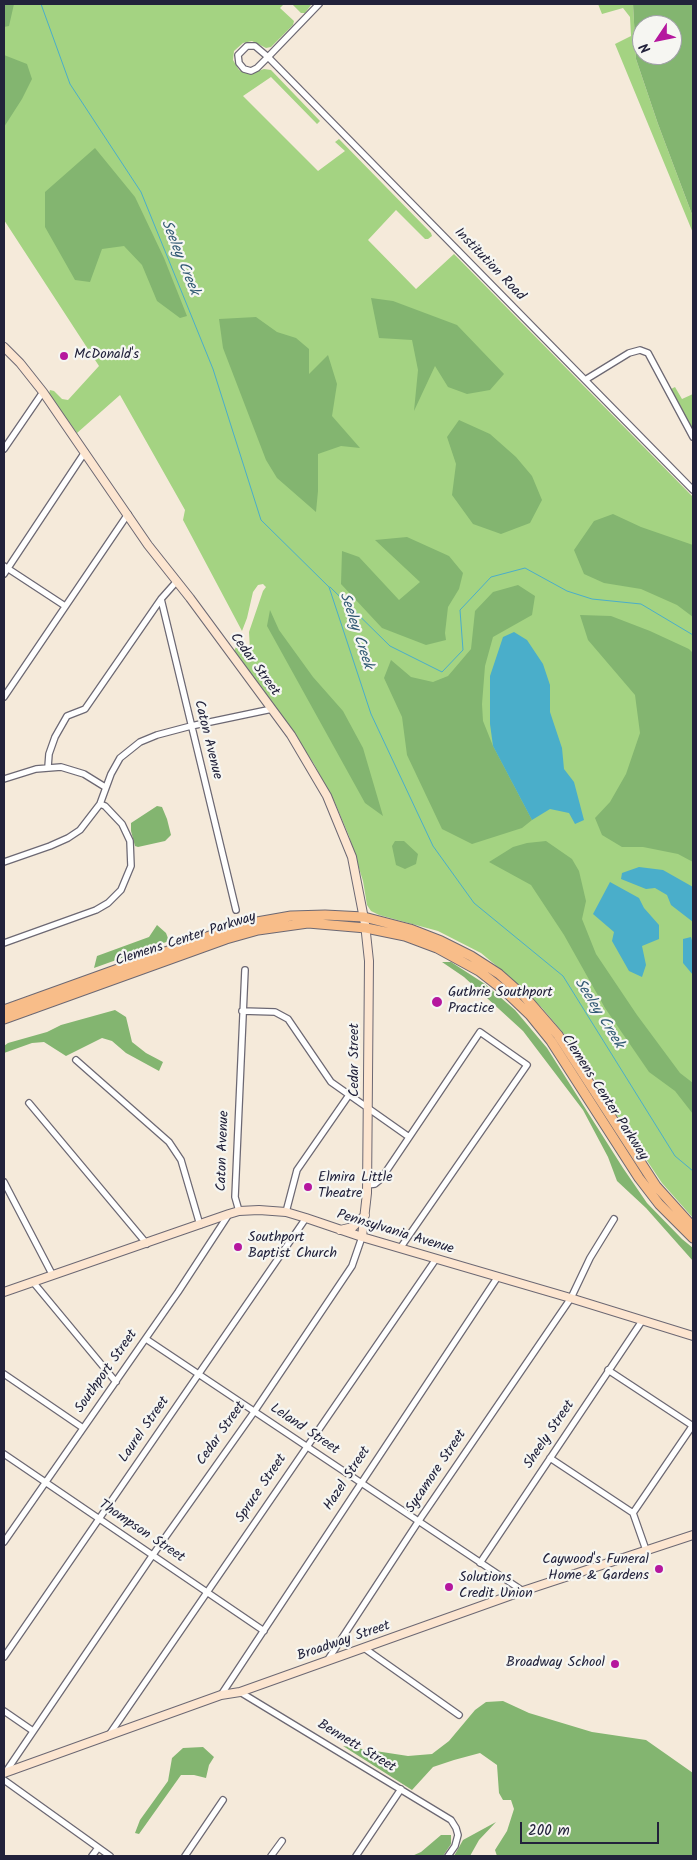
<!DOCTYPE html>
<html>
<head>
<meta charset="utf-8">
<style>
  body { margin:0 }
  #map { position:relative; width:697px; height:1860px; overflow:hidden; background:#f5eada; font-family:Kalam,sans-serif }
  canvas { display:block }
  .frame { position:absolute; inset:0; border:5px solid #22223b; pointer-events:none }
  .north { position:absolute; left:632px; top:15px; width:50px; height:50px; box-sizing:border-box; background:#f6f6f2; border:1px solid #a1a1a9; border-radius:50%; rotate:236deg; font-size:14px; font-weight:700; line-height:20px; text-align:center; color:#22223b }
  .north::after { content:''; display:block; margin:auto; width:18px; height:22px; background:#b5179e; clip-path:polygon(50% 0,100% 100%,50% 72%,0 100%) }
  .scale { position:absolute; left:520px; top:1822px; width:139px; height:22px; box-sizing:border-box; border:2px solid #22223b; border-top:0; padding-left:6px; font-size:15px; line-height:18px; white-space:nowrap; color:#22223b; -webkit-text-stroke:4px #f6f6f2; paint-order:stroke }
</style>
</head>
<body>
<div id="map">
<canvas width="697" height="1860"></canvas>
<div class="frame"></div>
<div class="north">N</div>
<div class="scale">200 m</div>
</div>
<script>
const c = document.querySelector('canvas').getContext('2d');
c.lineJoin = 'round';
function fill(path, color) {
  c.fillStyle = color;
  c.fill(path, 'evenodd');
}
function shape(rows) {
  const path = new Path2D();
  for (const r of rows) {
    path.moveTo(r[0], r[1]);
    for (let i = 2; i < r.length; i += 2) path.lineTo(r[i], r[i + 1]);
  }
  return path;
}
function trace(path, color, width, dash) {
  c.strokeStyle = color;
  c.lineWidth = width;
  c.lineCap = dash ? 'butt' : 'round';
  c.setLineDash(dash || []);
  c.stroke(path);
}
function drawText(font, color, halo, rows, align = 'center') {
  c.font = font + ' Kalam,sans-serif';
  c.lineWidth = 4.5;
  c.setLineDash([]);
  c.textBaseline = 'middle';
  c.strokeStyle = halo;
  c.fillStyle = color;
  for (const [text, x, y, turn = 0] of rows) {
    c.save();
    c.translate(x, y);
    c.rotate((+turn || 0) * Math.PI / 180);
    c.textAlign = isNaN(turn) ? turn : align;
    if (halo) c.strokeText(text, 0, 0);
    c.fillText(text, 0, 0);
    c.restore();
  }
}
fill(shape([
  [4,4,284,4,280,8,294,21,293,25,271,47,266,48,252,41,243,43,234,51,233,60,239,70,250,74,264,69,271,70,320,121,317,124,271,77,243,96,318,171,345,151,335,142,339,139,431,233,432,236,428,239,425,239,396,210,368,240,416,289,454,254,693,497,693,1218,662,1183,623,1125,576,1048,542,1008,511,978,481,953,438,931,379,915,371,911,367,905,363,881,349,836,335,803,314,764,289,726,234,651,236,647,245,653,250,650,249,632,263,591,266,587,263,584,258,585,253,592,247,618,242,631,183,520,185,510,120,395,77,433,49,394,50,390,54,391,62,399,68,400,99,366,4,220],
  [292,4,311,4,311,5,305,13,301,13],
  [598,4,633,4,636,59,658,124,693,217,693,233,615,44,631,36,630,17,623,8,602,14],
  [675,387,682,399,693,394,693,431,671,389]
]), '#a4d382');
fill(shape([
  [4,4,14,4,9,26,4,27],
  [633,4,693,4,693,217,658,124,636,59],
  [642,25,672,25,672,55,642,55],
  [4,55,27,64,32,79,22,99,4,127],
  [95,148,135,197,164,258,187,316,180,318,157,301,142,265,124,246,102,249,90,282,75,280,45,227,45,192],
  [371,298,393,301,457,325,504,374,490,390,467,394,448,387,435,366,414,411,418,370,412,340,379,338],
  [256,317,277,332,296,338,309,349,309,374,328,355,337,384,332,416,360,448,341,446,318,454,318,491,316,512,277,478,266,460,223,348,219,319],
  [459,420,490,434,516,457,532,476,542,500,530,523,501,534,473,524,452,495,456,464,447,437],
  [613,514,641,527,693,545,693,617,677,605,641,589,604,583,584,574,574,550,594,521],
  [407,537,449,556,463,573,459,589,448,607,445,633,446,640,426,645,382,628,341,584,342,551,359,557,399,600,420,582,375,540],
  [518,585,535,596,532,615,493,637,485,666,482,704,483,721,493,746,532,820,522,828,472,844,442,829,407,755,402,717,384,678,391,660,411,677,433,682,448,676,471,649,475,611,493,592],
  [270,610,279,630,313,677,343,711,363,748,383,816,365,803,267,626],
  [580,615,611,616,650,631,689,649,693,653,693,862,678,854,643,847,622,847,602,835,595,818,610,802,626,774,640,733,635,695,588,640],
  [157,806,162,807,167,819,171,835,165,841,138,847,135,846,131,831,131,823],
  [395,841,404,841,418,854,416,864,405,869,396,865,392,846],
  [546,841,572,859,579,871,586,901,582,919,596,954,637,1015,680,1073,693,1083,693,1114,675,1091,649,1072,605,1008,564,935,531,885,489,862,513,847,527,843],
  [157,925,166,933,169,941,94,968,97,956,149,937],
  [442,962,451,962,485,984,515,1010,547,1048,623,1168,647,1203,682,1239,693,1248,693,1261,646,1208,617,1181,608,1157,583,1110,523,1031,464,977],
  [115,1010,126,1017,132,1042,146,1053,163,1062,159,1071,126,1053,112,1041,102,1038,66,1056,44,1042,32,1043,4,1053,4,1046,8,1043,47,1032,61,1025],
  [503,1701,529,1713,592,1732,646,1740,693,1773,693,1856,497,1856,495,1850,507,1831,514,1809,511,1800,503,1800,499,1793,497,1765,480,1753,454,1760,433,1767,412,1790,343,1746,408,1756,432,1754,449,1741,475,1710,486,1702],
  [203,1747,214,1757,209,1765,206,1778,194,1775,181,1775,139,1834,135,1833,140,1820,168,1781,172,1758,183,1748],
  [496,1822,479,1840,470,1856,454,1856,463,1840],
  [441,1835,451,1835,451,1844,443,1856,412,1856,421,1852]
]), '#83b570');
fill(shape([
  [514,632,527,640,543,664,550,685,550,712,562,748,564,769,574,782,584,820,575,824,569,813,550,809,532,820,493,746,490,724,490,676,503,637],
  [639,867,663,870,693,887,693,922,671,905,667,895,655,888,646,889,621,879,622,873],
  [610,882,639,898,644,908,659,925,659,939,642,946,646,965,642,977,629,971,612,941,614,932,593,914],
  [691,937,693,944,693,975,683,963,683,939]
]), '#4aaeca');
trace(shape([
  [41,4,70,84,141,192,213,369,261,520,329,587,371,714,433,846,474,903,563,976,675,1156,693,1171],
  [330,587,390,646,442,672,463,650,460,610,491,577,525,568,567,591,592,599,641,604,693,635]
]), '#4aaeca', 1);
const street = shape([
  [319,4,268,57,257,68,251,71,244,69,239,63,238,55,247,46,255,46,268,57,693,490],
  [585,380,629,353,640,350,648,353,693,437],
  [4,449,43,392],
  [4,566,65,606],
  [4,574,85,452],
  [177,581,161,599,236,910],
  [4,697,128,514],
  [48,767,49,754,55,737,67,716,85,709,161,599],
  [4,779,36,769,61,767,84,774,105,787],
  [4,862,50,846,68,838,80,830,100,804,111,774,120,758,140,742,157,735,191,726,272,709],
  [4,943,96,910,108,903,121,890,131,866,130,841,122,824,105,806,100,804],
  [242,1011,275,1012,288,1019,331,1082,409,1137],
  [76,1060,169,1142,181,1160,200,1225],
  [29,1103,147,1244],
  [4,1182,52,1274],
  [367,1185,375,1184,381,1179,480,1032,527,1065,401,1247],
  [239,1211,235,1197,245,970],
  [286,1212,297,1170,349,1095],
  [33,1282,116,1382],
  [146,1339,523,1591],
  [608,1370,693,1426],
  [4,1374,83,1428],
  [4,1454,264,1631],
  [550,1458,633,1513],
  [4,1542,178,1292,229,1214],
  [646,1550,633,1513,693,1425],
  [480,1563,642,1321],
  [364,1648,459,1715],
  [4,1657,306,1218],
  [327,1661,418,1522,571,1298,590,1258,614,1219],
  [240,1692,451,1820,456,1828,458,1835,455,1846,448,1856],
  [221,1695,497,1278],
  [4,1711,33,1731],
  [109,1735,436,1259],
  [5,1773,152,1556,254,1412,352,1266,362,1237],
  [4,1780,110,1856],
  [92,1856,98,1848],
  [185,1856,223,1800],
  [271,1856,282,1841],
  [356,1856,401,1789]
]);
const secondary = shape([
  [4,347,20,363,43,392,148,545,190,598,291,735,327,796,352,857,365,924,369,961,367,1193,362,1237],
  [340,1230,353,1227,365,1215],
  [4,1292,229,1214,239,1211,259,1210,286,1212,306,1218,362,1237,567,1297,693,1336],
  [4,1773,221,1695,240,1692,523,1591,693,1535]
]);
const primary = shape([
  [4,1010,232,928,257,922,291,916,325,915,364,917,410,929,441,941,471,956,499,974,525,997,558,1035,656,1186,693,1227],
  [4,1019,226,939,258,930,308,923,366,928,405,936,437,948,479,971,506,992,530,1015,551,1041,639,1178,659,1204,693,1238]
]);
trace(street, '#6c6873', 8);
trace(secondary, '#6c6873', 10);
trace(primary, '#6c6873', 11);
trace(street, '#fff', 5.5);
trace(secondary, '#fce5d0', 8);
trace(primary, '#f8bd89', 9);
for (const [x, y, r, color] of [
  [64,356,5,"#b5179e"],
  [437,1002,6,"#b5179e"],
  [308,1187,5,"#b5179e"],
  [238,1247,5,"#b5179e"],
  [659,1569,5,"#b5179e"],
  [449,1587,5,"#b5179e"],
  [615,1664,5,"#b5179e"]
]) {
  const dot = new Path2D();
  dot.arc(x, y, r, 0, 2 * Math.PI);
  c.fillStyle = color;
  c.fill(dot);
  trace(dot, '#f6f6f2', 2);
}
drawText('14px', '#22223b', '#f6f6f2', [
  ["Institution Road",489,265,46],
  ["Cedar Street",254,665,54],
  ["Caton Avenue",207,740,76],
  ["Clemens Center Parkway",186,940,-18],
  ["Cedar Street",356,1060,-90],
  ["Clemens Center Parkway",604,1098,57],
  ["Caton Avenue",224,1151,-88],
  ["Pennsylvania Avenue",395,1233,17],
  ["Southport Street",107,1372,-55],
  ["Laurel Street",145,1430,-55],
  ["Leland Street",304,1430,34],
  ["Cedar Street",222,1434,-55],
  ["Sheely Street",550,1435,-56],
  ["Sycamore Street",437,1472,-56],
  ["Hazel Street",348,1479,-57],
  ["Spruce Street",262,1489,-56],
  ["Thompson Street",141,1532,34],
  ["Broadway Street",344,1642,-19],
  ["Bennett Street",356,1747,31]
]);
drawText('14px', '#22223b', '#f6f6f2', [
  ["McDonald's",74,356],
  ["Guthrie Southport",448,994],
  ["Practice",448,1010],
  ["Elmira Little",318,1179],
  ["Theatre",318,1195],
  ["Southport",248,1239],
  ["Baptist Church",248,1255],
  ["Caywood's Funeral",649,1561,"right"],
  ["Home & Gardens",649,1577,"right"],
  ["Solutions",459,1579],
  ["Credit Union",459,1595],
  ["Broadway School",605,1664,"right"]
], 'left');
drawText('italic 15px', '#325a74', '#f6f6f2', [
  ["Seeley Creek",179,258,68],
  ["Seeley Creek",355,631,72],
  ["Seeley Creek",598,1014,58]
]);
</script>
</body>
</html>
